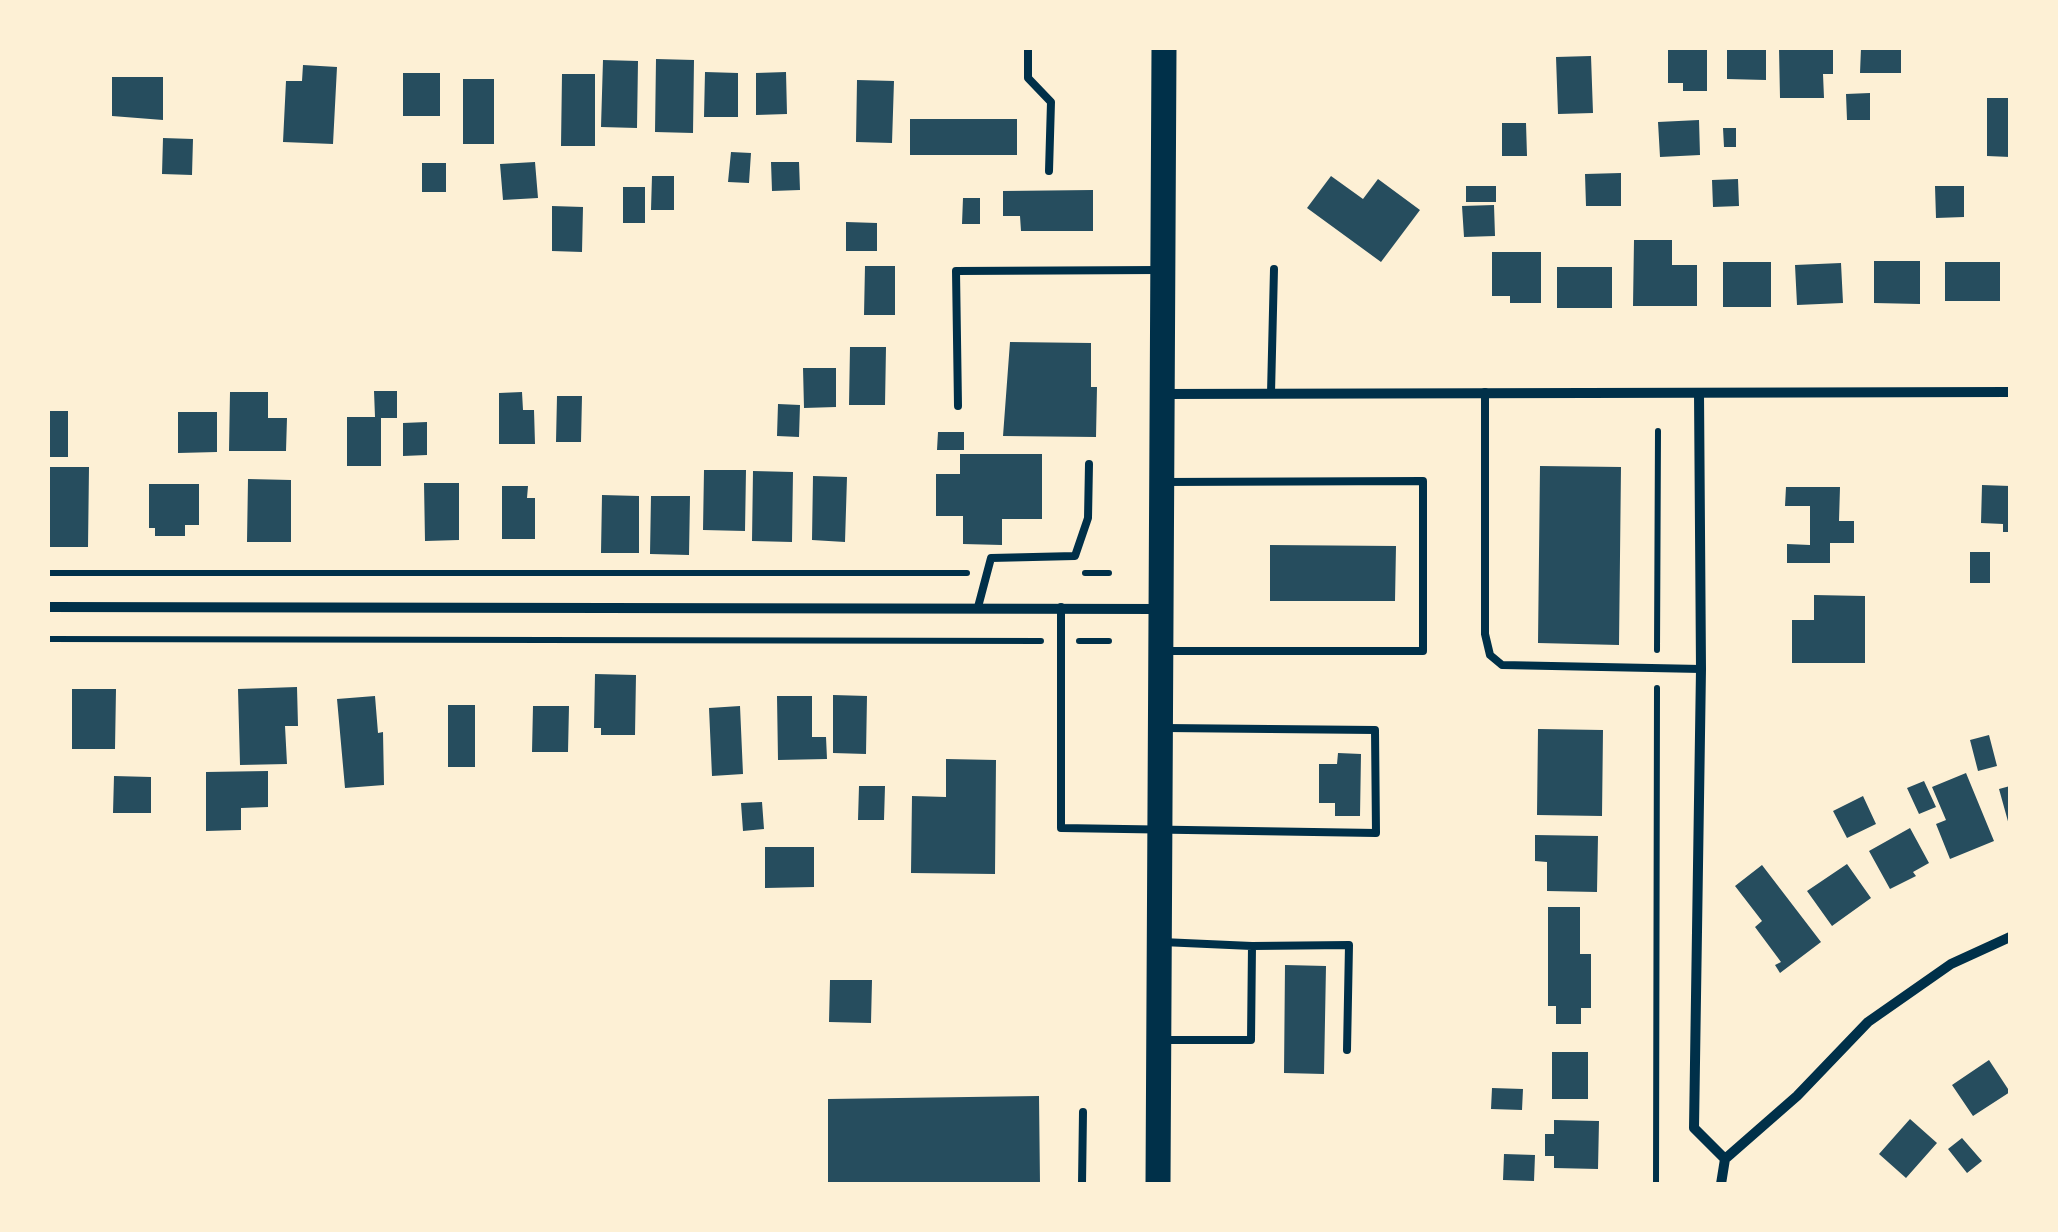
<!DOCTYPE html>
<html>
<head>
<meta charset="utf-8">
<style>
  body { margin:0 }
  #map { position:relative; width:2058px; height:1232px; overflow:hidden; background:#fdf0d5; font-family:Manrope,sans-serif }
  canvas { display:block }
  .frame { position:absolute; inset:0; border:50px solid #fdf0d5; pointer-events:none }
</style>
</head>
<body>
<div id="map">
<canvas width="2058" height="1232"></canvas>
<div class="frame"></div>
</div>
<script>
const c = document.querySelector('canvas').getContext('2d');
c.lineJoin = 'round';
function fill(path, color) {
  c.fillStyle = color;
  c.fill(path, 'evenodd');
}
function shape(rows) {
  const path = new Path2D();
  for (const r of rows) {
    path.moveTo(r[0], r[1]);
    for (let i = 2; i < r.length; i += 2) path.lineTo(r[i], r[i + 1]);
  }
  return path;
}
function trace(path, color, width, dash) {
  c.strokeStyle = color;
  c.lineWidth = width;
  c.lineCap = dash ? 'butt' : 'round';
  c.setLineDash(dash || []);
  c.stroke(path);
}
fill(shape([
  [1668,48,1707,48,1707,91,1683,91,1683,83,1668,83],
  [1727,48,1766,48,1766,80,1727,79],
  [1779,48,1833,48,1833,74,1823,74,1824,98,1780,98],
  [1861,48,1901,48,1901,73,1860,73],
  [1591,56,1593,113,1558,114,1556,57],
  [656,59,694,60,693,133,655,132],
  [603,60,638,61,637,128,601,127],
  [303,65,337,67,333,144,283,142,286,81,302,81],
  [705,72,738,73,738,117,704,117],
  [786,72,787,114,756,115,756,73],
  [403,73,440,73,440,116,403,116],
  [562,74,595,74,595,146,561,146],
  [112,77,163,77,163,120,112,116],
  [463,79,494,79,494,144,463,144],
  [857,80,894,81,892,143,856,142],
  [1870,93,1870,120,1847,120,1846,94],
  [1987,98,2010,98,2010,157,1987,156],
  [910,119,1017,119,1017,155,910,155],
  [1699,120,1700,155,1660,157,1658,122],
  [1502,123,1526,123,1527,156,1502,156],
  [1723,128,1736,128,1736,147,1724,147],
  [163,138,193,139,192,175,162,174],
  [731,152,751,153,749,183,728,182],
  [535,162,538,198,503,200,500,164],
  [771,162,799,162,800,190,772,191],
  [422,163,446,163,446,192,422,192],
  [1621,173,1621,206,1586,206,1585,174],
  [652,176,674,176,674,210,651,210],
  [1331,176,1363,199,1378,179,1420,210,1381,262,1307,208],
  [1738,179,1739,206,1713,207,1712,180],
  [1466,186,1496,186,1496,202,1466,202],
  [1935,186,1964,186,1964,217,1936,218],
  [623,187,645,187,645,223,623,223],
  [1093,190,1093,231,1021,231,1020,216,1003,216,1003,191],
  [963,198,980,198,980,224,962,224],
  [1494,205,1495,236,1464,237,1462,206],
  [552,206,583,207,582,252,552,251],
  [846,222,877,223,877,251,846,251],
  [1634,240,1672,240,1672,265,1697,265,1697,306,1633,306],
  [1492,252,1541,252,1541,303,1510,303,1510,296,1492,296],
  [1874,261,1920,261,1920,304,1874,303],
  [1723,262,1771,262,1771,307,1723,307],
  [1945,262,2000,262,2000,301,1945,301],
  [1841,263,1843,303,1797,305,1795,265],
  [865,266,895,266,895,315,864,315],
  [1557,267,1612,267,1612,308,1557,308],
  [1010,342,1091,343,1091,387,1097,387,1096,437,1003,436],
  [850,347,886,347,885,405,849,405],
  [803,368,836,368,836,407,804,408],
  [374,391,397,391,397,418,381,418,381,466,347,466,347,417,375,417],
  [230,392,268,392,268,418,287,418,286,451,229,451],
  [522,392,523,410,534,410,535,444,499,444,499,393],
  [557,396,582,396,581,442,556,442],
  [778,404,800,405,799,437,777,436],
  [48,411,68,411,68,457,48,457],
  [178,412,217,412,217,452,178,453],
  [427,422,427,455,403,456,403,423],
  [938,432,964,432,964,450,937,450],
  [960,454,1042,454,1042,519,1002,519,1002,545,963,544,963,516,936,516,936,474,960,474],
  [1540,466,1621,467,1619,645,1538,643],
  [48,467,89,467,88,547,48,547],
  [704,470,746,470,745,531,703,530],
  [753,471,793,472,792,542,752,541],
  [813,476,847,477,845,542,812,540],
  [248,479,291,480,291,542,247,542],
  [424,483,459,483,459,540,425,541],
  [149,484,199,484,199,525,185,525,185,536,155,536,155,528,149,528],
  [1982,485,2010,486,2010,532,2003,532,2003,524,1981,523],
  [502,486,528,486,527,498,535,498,535,539,502,539],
  [1786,487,1840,487,1839,521,1854,521,1854,543,1830,543,1830,563,1787,563,1787,544,1810,545,1810,506,1785,506],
  [602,495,639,496,639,553,601,553],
  [651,496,690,496,689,555,650,554],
  [1270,545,1396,546,1395,601,1270,601],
  [1970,552,1990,552,1990,583,1970,583],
  [1814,595,1865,596,1865,663,1792,663,1792,620,1814,620],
  [595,674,636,675,635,735,601,735,601,728,594,728],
  [297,687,298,726,285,726,287,764,240,765,238,689],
  [72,689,116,689,115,749,72,749],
  [833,695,867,696,866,754,833,753],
  [375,696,378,733,383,732,384,785,345,788,337,699],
  [777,696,812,696,812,737,826,737,827,759,778,760],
  [448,705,475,705,475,767,448,767],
  [533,706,569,706,568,752,532,752],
  [740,706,743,774,712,776,709,708],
  [1538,729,1603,730,1602,816,1537,815],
  [1989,735,1997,766,1978,771,1970,740],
  [1338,753,1361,754,1360,816,1335,816,1335,803,1319,803,1319,764,1337,764],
  [946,759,996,760,995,874,911,873,912,796,946,797],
  [268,771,268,807,241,808,241,830,206,831,206,772],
  [1966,773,1994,841,1950,859,1936,824,1946,820,1932,787],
  [114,776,151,777,151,813,113,813],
  [1924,781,1936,807,1919,814,1907,788],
  [859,786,885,786,884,820,858,820],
  [2010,786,2010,825,2009,825,1999,789],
  [1863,796,1876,824,1847,838,1833,811],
  [762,802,764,829,743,831,741,803],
  [1910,828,1929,863,1913,872,1916,876,1890,889,1869,851],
  [1535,835,1598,836,1597,892,1547,891,1547,862,1535,861],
  [765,847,814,847,814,887,765,888],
  [1847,864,1871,898,1832,926,1807,891],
  [1762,865,1821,942,1780,973,1775,965,1781,962,1755,927,1762,921,1735,886],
  [1548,907,1580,907,1580,954,1591,954,1591,1008,1581,1008,1581,1024,1556,1024,1556,1006,1548,1006],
  [1285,965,1326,966,1324,1074,1284,1073],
  [830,980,872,980,871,1023,829,1022],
  [1552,1052,1588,1052,1588,1099,1552,1099],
  [1989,1060,2010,1092,1973,1116,1952,1085],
  [1492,1088,1523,1089,1522,1110,1491,1109],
  [1039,1096,1040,1184,828,1184,828,1099],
  [1910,1119,1937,1143,1906,1178,1879,1154],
  [1554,1120,1599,1121,1598,1169,1554,1168,1554,1156,1545,1156,1545,1134,1554,1134],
  [1962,1138,1982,1161,1967,1173,1948,1149],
  [1504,1154,1535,1155,1534,1181,1503,1180]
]), '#264d5e');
trace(shape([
  [48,573,967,573],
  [1085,573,1109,573],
  [48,639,1041,641],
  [1079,641,1109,641],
  [1657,650,1658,431],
  [1656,1184,1657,688]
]), '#003049', 6);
trace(shape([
  [1028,48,1028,78,1051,102,1049,171],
  [1485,392,1485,634,1490,655,1502,665,1701,669],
  [1271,393,1274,269],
  [958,406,956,271,1158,270],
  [1164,482,1423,481,1423,651,1165,651],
  [978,607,991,558,1075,556,1088,518,1089,464],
  [1061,607,1061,828,1376,833,1375,730,1165,728],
  [1162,942,1252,946,1251,1040,1164,1040],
  [1252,946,1349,945,1347,1050],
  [1082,1184,1083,1112]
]), '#003049', 8);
trace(shape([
  [1699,393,1701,669,1694,1128,1725,1159,1721,1184],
  [1162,394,2010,392],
  [48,607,1161,609],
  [1725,1159,1797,1096,1868,1022,1951,964,2010,937]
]), '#003049', 10);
trace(shape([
  [1158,1184,1164,48]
]), '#003049', 25);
</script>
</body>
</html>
